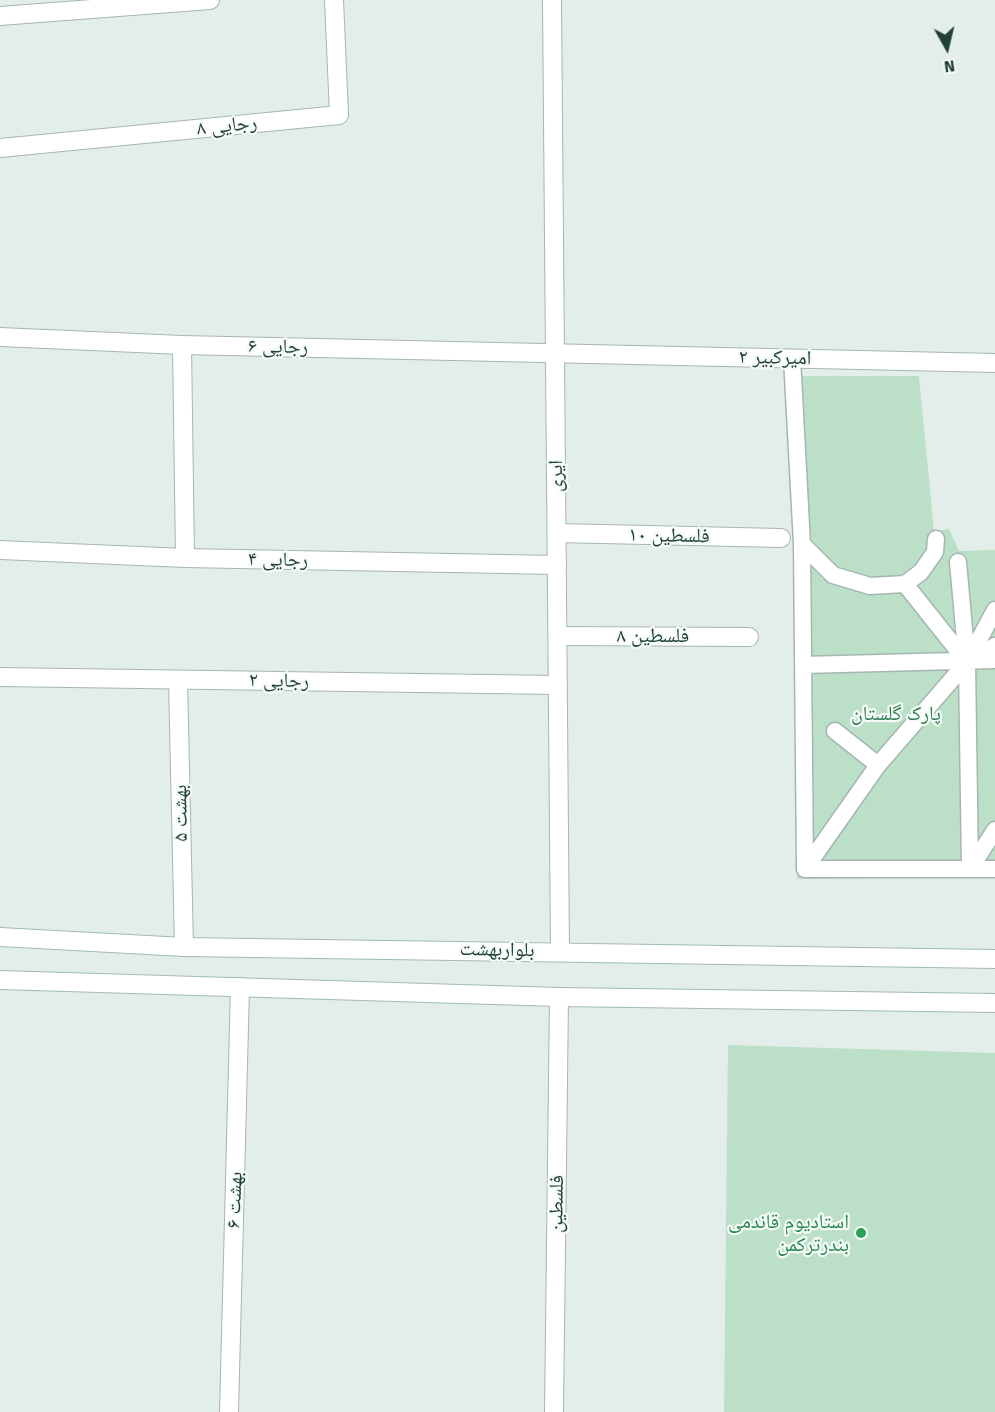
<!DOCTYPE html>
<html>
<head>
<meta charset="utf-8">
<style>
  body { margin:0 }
  #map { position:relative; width:995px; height:1412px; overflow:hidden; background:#e3eeea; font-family:"Fira Sans",sans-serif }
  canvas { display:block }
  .north { position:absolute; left:917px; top:18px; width:60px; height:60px; -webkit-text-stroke:4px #f4faf7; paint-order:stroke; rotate:172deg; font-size:16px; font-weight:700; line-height:24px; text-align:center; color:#22403a }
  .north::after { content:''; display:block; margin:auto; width:21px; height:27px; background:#22403a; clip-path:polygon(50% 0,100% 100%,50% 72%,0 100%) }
</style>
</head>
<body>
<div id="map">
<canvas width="995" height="1412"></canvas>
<div class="north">N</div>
</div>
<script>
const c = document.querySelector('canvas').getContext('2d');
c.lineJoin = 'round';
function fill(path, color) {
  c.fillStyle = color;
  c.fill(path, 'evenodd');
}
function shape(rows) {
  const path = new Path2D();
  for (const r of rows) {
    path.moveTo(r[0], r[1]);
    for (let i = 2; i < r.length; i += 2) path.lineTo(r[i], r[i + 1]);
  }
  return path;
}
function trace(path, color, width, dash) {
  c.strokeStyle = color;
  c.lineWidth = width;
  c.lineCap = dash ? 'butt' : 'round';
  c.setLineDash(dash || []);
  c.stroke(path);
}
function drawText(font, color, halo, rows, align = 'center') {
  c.font = font + ' "Fira Sans","Noto Naskh Arabic",sans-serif';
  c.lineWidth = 4.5;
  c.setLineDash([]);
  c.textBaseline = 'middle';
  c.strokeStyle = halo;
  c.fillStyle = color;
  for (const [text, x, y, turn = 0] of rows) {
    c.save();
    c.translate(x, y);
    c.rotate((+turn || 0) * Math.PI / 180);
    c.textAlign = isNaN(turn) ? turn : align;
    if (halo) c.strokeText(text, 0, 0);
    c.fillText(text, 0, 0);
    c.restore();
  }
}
fill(shape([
  [795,376,919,376,934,531,949,529,959,551,995,550,995,877,797,879],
  [728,1045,995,1053,995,1412,724,1412]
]), '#bbe0c7');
const pedestrian = shape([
  [792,358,802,544,805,869],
  [802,544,833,575,870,586,905,584,921,572,935,552,936,539],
  [958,562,967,662,970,869],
  [905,584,967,662,995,646],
  [803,665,995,660],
  [835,731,878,765],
  [805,869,878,765,967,662,995,610],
  [805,869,995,869],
  [970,869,995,830]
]);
const minor = shape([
  [0,16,210,0],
  [0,148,339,115,334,0],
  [0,337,182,345,995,363],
  [182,345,185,558],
  [557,533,781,538],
  [0,550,185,558,557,565],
  [558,636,749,637],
  [0,677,558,685],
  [178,680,184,947],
  [229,1412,240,987],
  [554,1412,559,997]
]);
const tertiary = shape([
  [552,0,560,951]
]);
const secondary = shape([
  [0,937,184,947,995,959],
  [0,980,559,997,995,1003]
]);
trace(pedestrian, '#a5b6b2', 19);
trace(minor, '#a5b6b2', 20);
trace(tertiary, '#a5b6b2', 20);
trace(secondary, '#a1bab2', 20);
trace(pedestrian, '#fff', 16);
trace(minor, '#fff', 18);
trace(tertiary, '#fff', 18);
trace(secondary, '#fff', 18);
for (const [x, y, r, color] of [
  [861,1233,6,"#2e9e5b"]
]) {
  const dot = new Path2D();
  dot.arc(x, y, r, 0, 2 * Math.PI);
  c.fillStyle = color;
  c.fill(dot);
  trace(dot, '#f4faf7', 2);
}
drawText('20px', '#22403a', '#f4faf7', [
  ["رجایی ۸",227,126,-6],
  ["رجایی ۶",278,347,1],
  ["امیرکبیر ۲",775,358,1],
  ["ایری",556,476,-90],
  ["فلسطین ۱۰",669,536,1],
  ["رجایی ۴",278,560,1],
  ["فلسطین ۸",653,636],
  ["رجایی ۲",279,681,1],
  ["بهشت ۵",181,813,-91],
  ["بلواربهشت",497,950,1],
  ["بهشت ۶",235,1200,-88],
  ["فلسطین",557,1204,-89]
]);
drawText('20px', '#2a794c', '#f4faf7', [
  ["پارک گلستان",896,714]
]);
drawText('20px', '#27864d', '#f4faf7', [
  ["استادیوم قاندمی",849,1222],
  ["بندرترکمن",849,1245]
], 'right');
</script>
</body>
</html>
